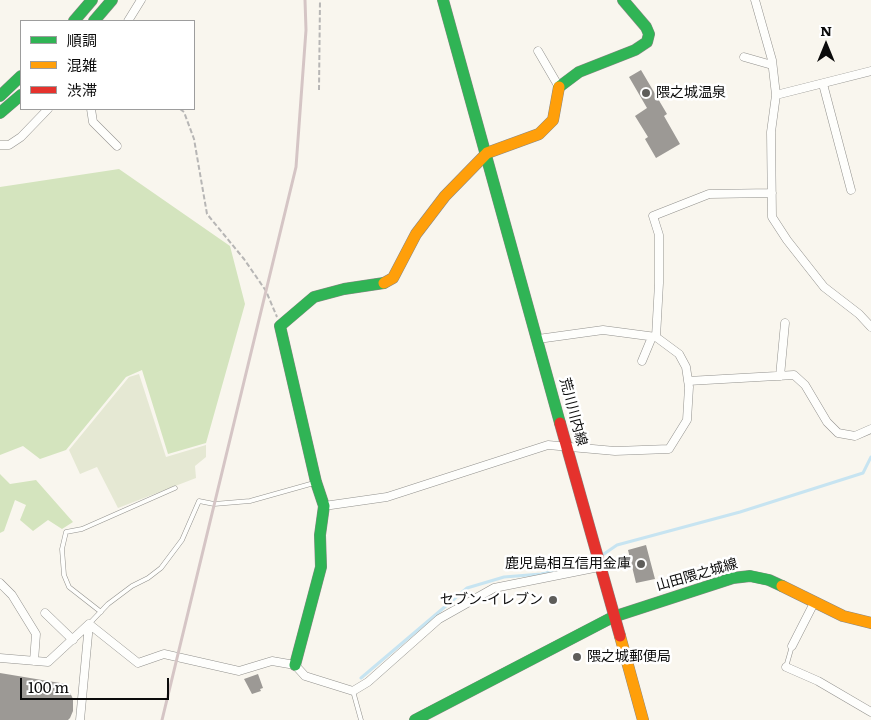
<!DOCTYPE html>
<html>
<head>
<meta charset="utf-8">
<style>
  body { margin:0 }
  #map { position:relative; width:871px; height:720px; overflow:hidden; background:#f9f6ee; font-family:Literata,"Noto Sans JP",serif }
  canvas { display:block }
  .legend { position:absolute; left:20px; top:20px; width:175px; height:90px; box-sizing:border-box; background:#fff; border:1px solid #9d9d9d; margin:0; padding:6px 9px; list-style:none; font-size:15px; color:#0b0b0b }
  .legend li { display:flex; align-items:center; gap:10px; height:25px }
  .legend b { width:25px; border:1px solid #9d9d9d }
  .north { position:absolute; left:801px; top:20px; width:50px; height:50px; -webkit-text-stroke:4px #fff; paint-order:stroke; rotate:0deg; font-size:14px; font-weight:700; line-height:20px; text-align:center; color:#0b0b0b }
  .north::after { content:''; display:block; margin:auto; width:18px; height:22px; background:#0b0b0b; clip-path:polygon(50% 0,100% 100%,50% 72%,0 100%) }
  .scale { position:absolute; left:20px; top:678px; width:149px; height:22px; box-sizing:border-box; border:2px solid #0b0b0b; border-top:0; padding-left:6px; font-size:15px; line-height:18px; white-space:nowrap; color:#0b0b0b; -webkit-text-stroke:4px #fff; paint-order:stroke }
</style>
</head>
<body>
<div id="map">
<canvas width="871" height="720"></canvas>
<ul class="legend">
<li><b style="height:6px;background:#30b455"></b>順調</li>
<li><b style="height:6px;background:#ff9f0a"></b>混雑</li>
<li><b style="height:6px;background:#e5322d"></b>渋滞</li>
</ul>
<div class="north">N</div>
<div class="scale">100 m</div>
</div>
<script>
const c = document.querySelector('canvas').getContext('2d');
c.lineJoin = 'round';
function fill(path, color) {
  c.fillStyle = color;
  c.fill(path, 'evenodd');
}
function shape(rows) {
  const path = new Path2D();
  for (const r of rows) {
    path.moveTo(r[0], r[1]);
    for (let i = 2; i < r.length; i += 2) path.lineTo(r[i], r[i + 1]);
  }
  return path;
}
function trace(path, color, width, dash) {
  c.strokeStyle = color;
  c.lineWidth = width;
  c.lineCap = dash ? 'butt' : 'round';
  c.setLineDash(dash || []);
  c.stroke(path);
}
function drawText(font, color, halo, rows, align = 'center') {
  c.font = font + ' Literata,"Noto Sans JP",serif';
  c.lineWidth = 5;
  c.setLineDash([]);
  c.textBaseline = 'middle';
  c.strokeStyle = halo;
  c.fillStyle = color;
  for (const [text, x, y, turn = 0] of rows) {
    c.save();
    c.translate(x, y);
    c.rotate((+turn || 0) * Math.PI / 180);
    c.textAlign = isNaN(turn) ? turn : align;
    if (halo) c.strokeText(text, 0, 0);
    c.fillText(text, 0, 0);
    c.restore();
  }
}
fill(shape([
  [119,169,230,246,245,304,206,443,168,454,142,370,126,377,66,450,40,459,23,446,0,455,0,187],
  [0,474,10,484,36,480,73,522,62,529,48,520,33,531,20,520,26,505,15,500,4,531,0,533]
]), '#d4e4be');
fill(shape([
  [139,374,166,457,206,445,206,457,195,466,196,478,118,508,97,467,80,474,69,450,129,377]
]), '#e5e8d3');
trace(shape([
  [601,556,617,545,740,512,863,473,871,457],
  [361,678,467,588,504,577,541,574,581,565,595,558]
]), '#c7e4f1', 3);
fill(shape([
  [641,70,667,114,664,116,680,144,656,158,645,139,648,137,635,116,647,108,629,77],
  [646,545,655,579,636,583,628,550],
  [0,673,66,684,73,699,73,711,70,718,68,720,0,720],
  [258,674,263,688,260,689,261,691,252,694,244,679]
]), '#9c9995');
const lane = shape([
  [101,612,69,587,64,575,62,549,66,532,82,529,175,488],
  [89,624,108,604,132,586,148,578,161,568,182,540,199,501,214,504,250,501,314,483],
  [786,667,792,646],
  [353,691,361,720]
]);
const street = shape([
  [755,0,772,60,776,95,771,132,772,217,787,240,824,287,859,314,871,327],
  [128,21,141,0],
  [538,51,559,87],
  [744,57,772,65],
  [823,84,851,190],
  [776,95,871,71],
  [91,109,93,122,117,146],
  [0,145,9,145,21,137,48,109],
  [656,337,659,283,659,235,653,216,709,194,772,193],
  [642,361,652,337],
  [780,376,785,323],
  [688,381,794,375,805,385,827,422,838,433,855,436,871,429],
  [324,506,387,497,548,445,615,451,669,449,687,420,689,387,686,367,679,354,656,337,603,330,538,339],
  [0,583,12,595,36,634,34,661],
  [45,613,73,640],
  [89,624,138,663,164,654,239,671,272,661,295,665,305,676,353,691,368,682,439,619,494,588,599,567],
  [792,646,815,601],
  [0,658,48,662,89,624],
  [786,667,818,681,871,712],
  [80,720,89,624]
]);
const fast = shape([
  [443,0,560,423],
  [74,21,92,0],
  [94,21,112,0],
  [559,87,579,72,635,50,647,42,649,34,646,27,623,0],
  [0,96,21,76],
  [0,113,21,95],
  [295,665,321,567,320,535,324,506,316,482,280,326,314,297,344,289,384,283],
  [415,720,613,617,733,578,750,576,769,580,782,586]
]);
const slow = shape([
  [384,283,393,278,416,234,445,196,487,153,539,134,553,120,559,87],
  [782,586,843,616,871,623],
  [620,636,643,720]
]);
const jam = shape([
  [560,423,620,636]
]);
trace(lane, '#92918d', 5);
trace(street, '#92918d', 9);
trace(fast, '#898784', 12);
trace(slow, '#898784', 12);
trace(jam, '#898784', 12);
trace(shape([
  [319,90,320,0],
  [180,109,184,112,194,139,207,214,244,259,266,291,277,317]
]), '#b7b6b5', 2, [5, 2.5]);
trace(lane, '#fefefc', 4);
trace(street, '#fefefc', 8);
trace(fast, '#30b455', 11);
trace(slow, '#ff9f0a', 11);
trace(jam, '#e5322d', 11);
trace(shape([
  [162,720,296,167,306,30,305,0]
]), '#d5c5c5', 3);
for (const [x, y, r, color] of [
  [646,93,5,"#5e5d5a"],
  [641,564,5,"#5e5d5a"],
  [553,600,5,"#5e5d5a"],
  [577,657,5,"#5e5d5a"]
]) {
  const dot = new Path2D();
  dot.arc(x, y, r, 0, 2 * Math.PI);
  c.fillStyle = color;
  c.fill(dot);
  trace(dot, '#fff', 2);
}
drawText('14px', '#0b0b0b', '#fff', [
  ["隈之城温泉",656,93],
  ["鹿児島相互信用金庫",631,564,"right"],
  ["セブン-イレブン",543,600,"right"],
  ["隈之城郵便局",587,657]
], 'left');
drawText('14px', '#0b0b0b', '#fff', [
  ["荒川川内線",573,412,75],
  ["山田隈之城線",697,575,-16]
]);
</script>
</body>
</html>
